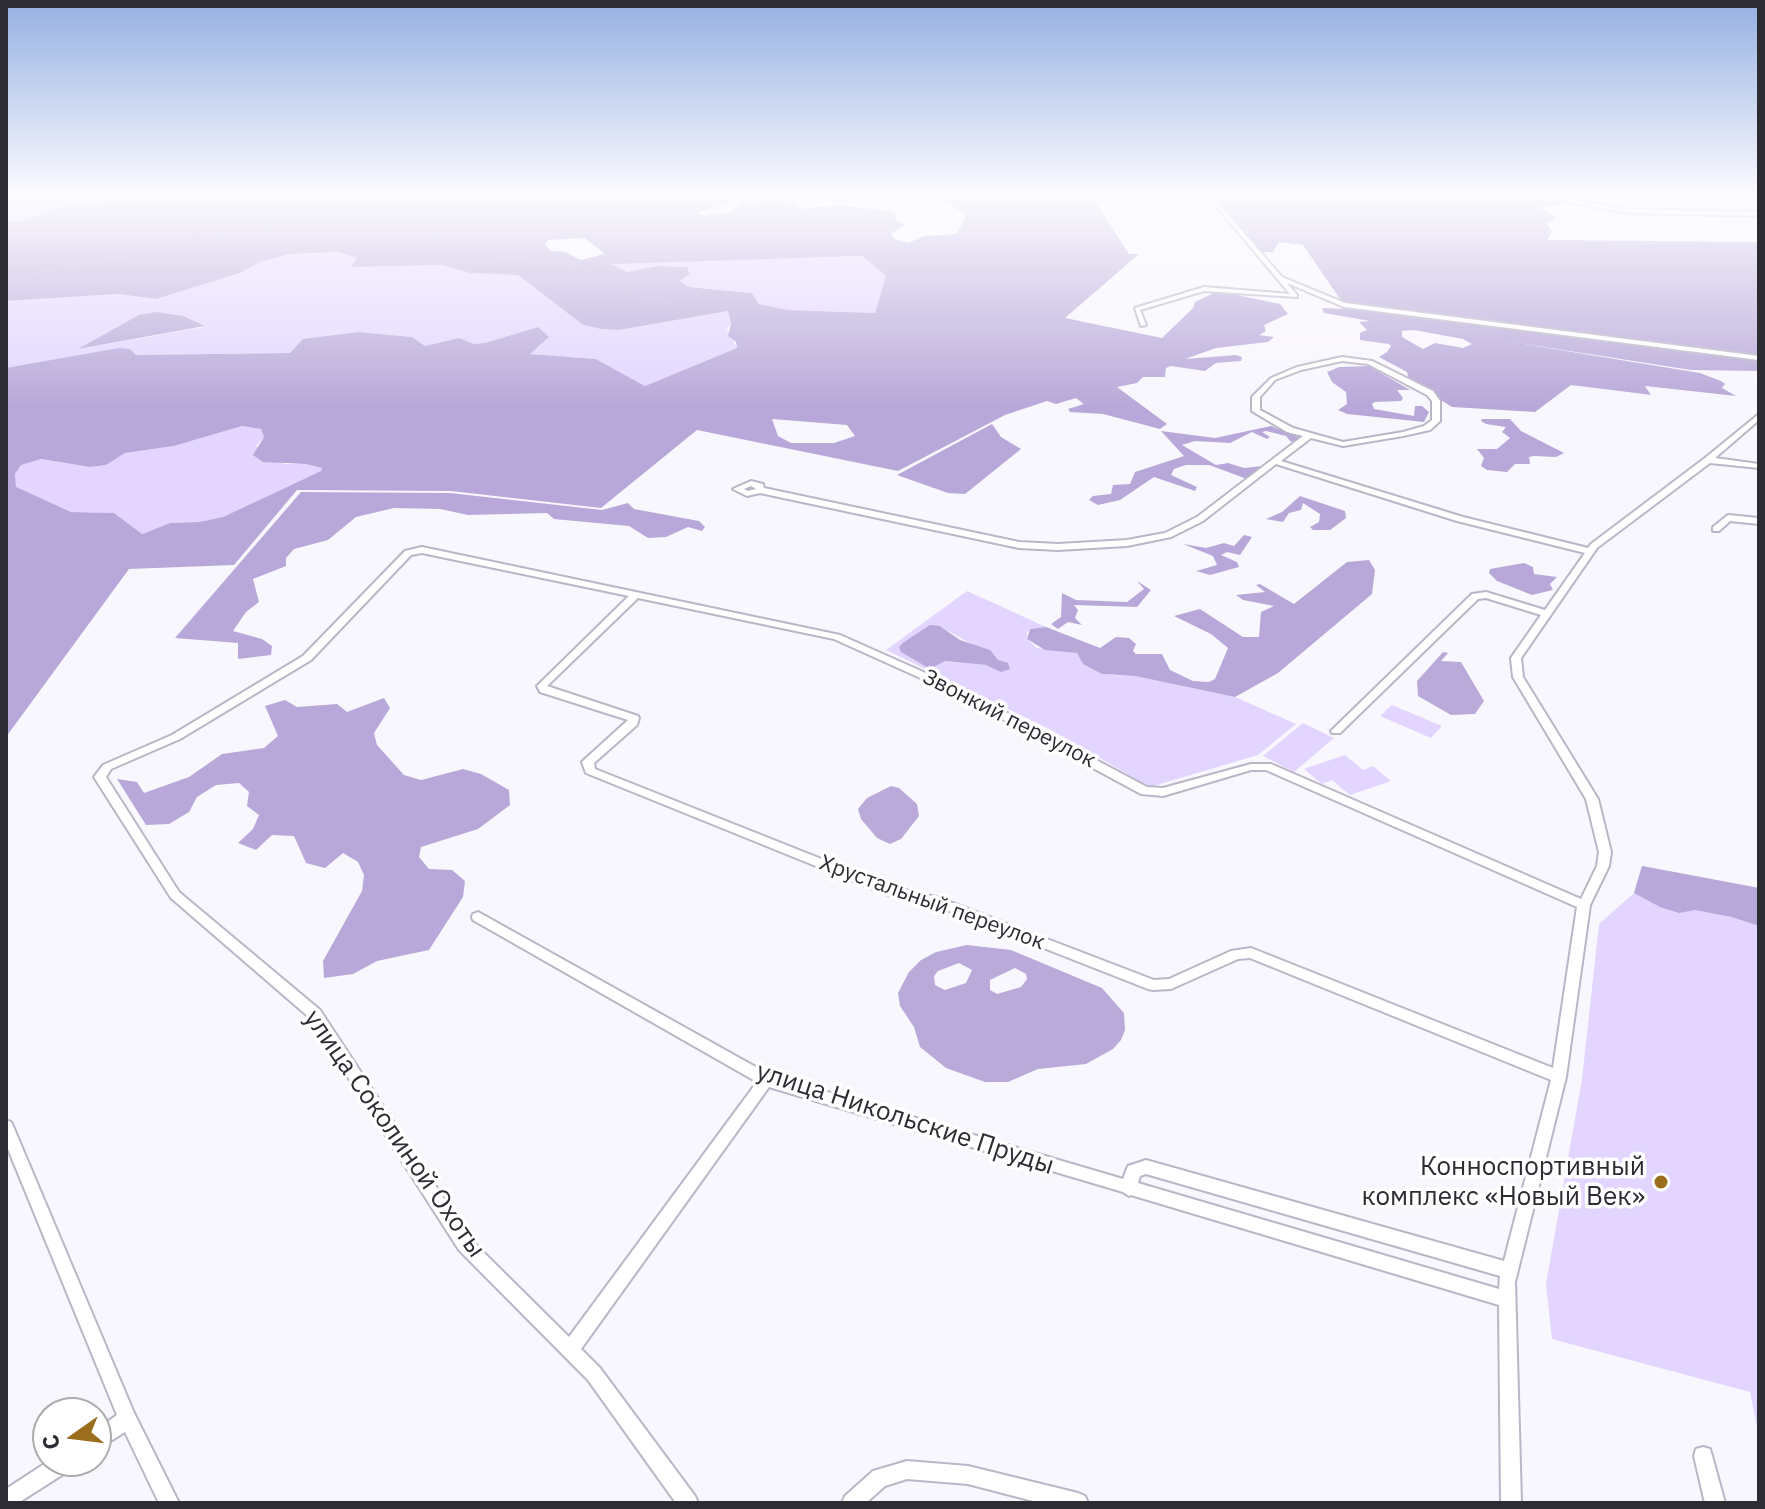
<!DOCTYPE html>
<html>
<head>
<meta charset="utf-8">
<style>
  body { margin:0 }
  #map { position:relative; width:1765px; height:1509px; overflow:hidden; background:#f9f7fe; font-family:"IBM Plex Sans",sans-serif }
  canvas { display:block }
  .frame { position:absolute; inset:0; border:8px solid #2e2c33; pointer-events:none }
  .north { position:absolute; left:32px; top:1397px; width:80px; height:80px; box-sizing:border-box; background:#fff; border:2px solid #ababad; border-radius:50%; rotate:256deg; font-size:22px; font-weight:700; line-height:32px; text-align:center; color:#2e2c33 }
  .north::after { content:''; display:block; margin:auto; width:28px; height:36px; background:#9a6e1c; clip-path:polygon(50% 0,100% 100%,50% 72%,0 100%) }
</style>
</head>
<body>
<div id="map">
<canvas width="1765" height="1509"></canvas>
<div class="frame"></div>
<div class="north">С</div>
</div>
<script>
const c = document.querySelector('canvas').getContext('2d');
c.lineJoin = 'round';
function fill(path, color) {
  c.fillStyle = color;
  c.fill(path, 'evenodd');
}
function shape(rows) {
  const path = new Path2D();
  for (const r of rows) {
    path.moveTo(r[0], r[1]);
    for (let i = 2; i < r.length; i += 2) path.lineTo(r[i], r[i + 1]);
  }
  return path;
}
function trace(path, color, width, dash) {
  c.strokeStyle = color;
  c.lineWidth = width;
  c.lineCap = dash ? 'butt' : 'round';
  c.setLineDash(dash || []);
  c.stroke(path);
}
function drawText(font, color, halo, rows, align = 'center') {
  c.font = font + ' "IBM Plex Sans",sans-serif';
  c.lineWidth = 7;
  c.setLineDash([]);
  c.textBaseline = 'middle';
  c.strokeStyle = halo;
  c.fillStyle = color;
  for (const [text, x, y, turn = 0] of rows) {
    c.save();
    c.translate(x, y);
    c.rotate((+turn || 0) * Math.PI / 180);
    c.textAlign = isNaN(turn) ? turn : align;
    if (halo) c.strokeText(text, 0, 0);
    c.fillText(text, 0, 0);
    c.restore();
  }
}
fill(shape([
  [10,195,37,196,175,195,58,208,19,222,6,222,6,196],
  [339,252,358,258,352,267,443,265,470,273,518,275,583,325,601,329,619,330,728,311,731,323,727,329,737,348,645,386,596,359,529,354,542,344,538,327,485,343,474,344,459,338,425,346,412,337,358,332,304,339,290,353,135,355,130,349,6,368,6,301,118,294,156,299,240,273,260,262,291,254],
  [183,316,204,327,79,349],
  [862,256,886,276,875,313,788,310,759,304,752,293,689,287,678,281,690,274,686,267,657,266,627,272,611,263],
  [242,426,261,429,264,437,256,446,284,464,306,464,323,468,321,471,223,517,199,522,170,523,141,534,114,513,71,512,16,488,15,474,20,465,41,459,90,467,106,465,124,453,174,446],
  [967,591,1046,627,1030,629,1027,633,1027,639,1037,648,1077,653,1108,675,1135,676,1235,697,1296,724,1258,755,1150,787,1051,730,886,650],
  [930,626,940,626,998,660,986,665,945,661,922,664,901,652,904,642],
  [1392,705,1442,726,1431,738,1380,716],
  [1303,723,1334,738,1294,772,1263,756],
  [1345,755,1363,770,1373,766,1391,781,1350,795,1332,780,1322,784,1304,769],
  [1642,866,1759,888,1759,1437,1750,1392,1552,1339,1546,1284,1582,1079,1599,924,1634,893]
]), '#e2d5ff');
fill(shape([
  [175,195,749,195,700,212,700,215,726,214,744,203,768,200,791,202,801,209,837,205,875,209,895,212,896,220,905,225,891,234,894,239,909,243,924,236,957,234,966,215,947,202,884,195,1091,195,1129,254,1139,254,1065,318,1162,338,1193,308,1195,302,1218,291,1280,304,1288,314,1264,325,1266,331,1259,335,1274,337,1268,342,1216,348,1185,359,1236,355,1242,357,1241,361,1216,363,1205,371,1171,366,1166,368,1165,377,1143,377,1137,383,1117,387,1167,424,1160,429,1103,414,1070,412,1068,409,1084,404,1076,398,1056,404,1047,401,1005,415,898,471,697,430,601,508,451,491,297,490,234,565,129,569,6,737,6,368,119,348,130,349,136,355,290,353,303,339,358,332,412,337,425,346,459,338,474,344,485,343,538,327,549,337,530,354,596,359,645,386,737,348,736,342,728,336,731,323,728,311,619,330,601,329,583,325,518,275,470,273,442,265,351,267,357,258,339,252,291,254,260,262,240,273,156,299,118,294,6,301,6,222,19,222,58,208],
  [585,238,605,254,581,260,565,252,551,251,545,245,548,240],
  [862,256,886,276,875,313,788,310,759,304,752,293,689,287,679,281,690,274,687,267,657,266,627,272,612,264],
  [772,419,847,425,855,436,834,443,791,443,778,436],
  [242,426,261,429,264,437,253,455,263,462,306,464,322,468,321,471,223,517,199,522,170,523,142,534,114,513,71,512,16,487,15,474,21,465,41,459,90,467,106,465,125,453,174,446],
  [1213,195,1577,195,1574,199,1567,199,1569,203,1540,208,1556,217,1547,224,1552,232,1547,240,1759,242,1759,371,1691,370,1499,340,1700,373,1721,381,1725,384,1722,388,1736,396,1645,386,1651,395,1644,394,1571,385,1535,412,1452,407,1409,380,1407,372,1379,357,1387,352,1391,346,1389,344,1360,340,1360,333,1367,330,1359,322,1370,321,1324,313,1322,308,1346,309,1348,304,1340,299,1303,245,1279,242,1273,252,1262,252],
  [1414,330,1463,339,1472,344,1463,348,1435,343,1423,349,1402,337,1402,331],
  [156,312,183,316,205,326,78,349,139,315],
  [1369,366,1410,390,1397,390,1403,398,1401,401,1375,402,1372,404,1374,409,1414,416,1415,406,1422,406,1429,412,1424,422,1347,414,1338,410,1347,404,1346,392,1332,382,1327,372,1339,367],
  [1482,419,1510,419,1521,431,1564,453,1556,457,1534,456,1529,457,1530,464,1515,464,1507,472,1487,470,1481,466,1484,458,1477,449,1497,449,1510,438,1502,432,1506,427,1486,424,1481,421],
  [992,424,1001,437,1021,449,965,494,948,493,897,475],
  [1271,426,1300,438,1291,442,1286,436,1266,431,1262,432,1270,437,1267,439,1252,432,1230,443,1195,441,1182,445,1216,465,1228,463,1244,468,1263,466,1247,479,1209,465,1186,465,1174,469,1171,475,1197,487,1195,491,1154,477,1120,500,1098,505,1089,500,1093,496,1111,494,1113,485,1130,484,1135,472,1184,456,1161,431,1215,438],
  [301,492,450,493,602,510,628,503,634,509,699,521,705,527,702,531,688,527,666,537,648,538,629,526,554,519,547,513,468,515,440,509,394,508,356,517,328,540,294,549,286,558,286,566,253,579,259,602,246,612,233,631,262,639,272,646,271,655,238,659,238,643,175,638],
  [1300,496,1345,511,1346,518,1330,530,1313,530,1310,527,1319,522,1320,514,1303,503,1301,510,1289,513,1283,522,1266,519,1282,512],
  [1244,535,1252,537,1240,555,1227,552,1221,555,1237,562,1239,567,1210,575,1196,571,1217,565,1213,556,1183,544,1206,548,1224,543,1234,546],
  [1369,560,1375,570,1372,594,1278,673,1235,697,1135,676,1102,674,1083,664,1077,653,1045,650,1027,639,1030,629,1046,627,1100,648,1116,637,1129,638,1136,644,1133,651,1136,654,1162,654,1170,670,1193,681,1209,682,1215,679,1228,648,1211,634,1174,616,1200,609,1243,637,1259,637,1261,612,1274,606,1243,600,1236,595,1265,592,1256,585,1260,584,1294,604,1347,562],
  [1524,563,1533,567,1534,574,1557,577,1550,584,1553,590,1532,595,1497,581,1489,573,1490,569],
  [1137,581,1151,590,1137,607,1074,605,1078,610,1075,618,1082,625,1068,622,1058,629,1051,624,1061,617,1062,593,1076,600,1127,602,1144,589],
  [930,625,940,626,960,640,990,650,998,660,1008,663,1010,669,1001,672,986,665,945,661,930,669,901,652,899,647,904,642],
  [384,698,390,708,374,733,377,745,404,775,421,780,463,769,481,774,509,790,510,805,478,829,421,847,419,857,429,869,452,870,465,881,463,897,429,950,377,961,353,974,324,978,323,961,362,891,364,875,358,862,343,853,325,868,306,863,294,836,272,835,256,850,238,843,253,829,259,815,247,806,249,792,239,783,216,785,197,797,189,812,169,824,146,825,117,779,137,782,144,793,189,777,222,754,264,748,278,736,265,706,285,700,297,707,337,704,347,712],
  [1642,866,1759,888,1759,926,1732,917,1695,910,1679,913,1660,907,1634,893]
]), '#b8a8d9');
fill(shape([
  [1443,652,1448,653,1441,661,1461,662,1484,701,1475,714,1451,715,1418,696,1417,681],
  [891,786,899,788,917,804,919,816,901,839,890,844,877,838,861,819,858,809,867,798],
  [967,945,1011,950,1102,988,1124,1013,1125,1030,1121,1040,1113,1049,1086,1064,1038,1069,1008,1082,985,1082,946,1068,920,1047,914,1027,900,1006,898,993,909,972,921,960,936,952],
  [959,963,972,970,966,983,945,990,935,985,934,976,938,971],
  [1015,968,1026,974,1027,979,1021,987,997,994,990,990,990,980]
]), '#b9aada');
trace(shape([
  [1061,195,1064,215,1092,240,1117,247,1118,252],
  [382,204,390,220,411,229,482,253,544,263],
  [566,266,585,269,645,298,668,303],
  [6,279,315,218,412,195]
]), '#b9aada', 2);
trace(shape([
  [1653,890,1759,917]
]), '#b9aada', 3);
const minor = shape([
  [1207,195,1211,195,1282,277,1345,303,1759,356,1759,360,1344,307,1287,283,1297,295,1297,297,1204,291,1140,310,1146,325,1141,326,1135,308,1204,287,1290,294,1207,195],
  [1534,195,1543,195,1626,209,1759,212,1759,216,1626,213,1534,195],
  [1342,357,1372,361,1433,391,1440,401,1440,421,1430,430,1403,436,1343,446,1311,438,1281,461,1463,517,1588,548,1591,544,1705,458,1759,414,1759,420,1715,458,1759,464,1759,468,1710,463,1597,548,1521,658,1523,677,1598,799,1611,852,1609,866,1590,905,1566,1077,1515,1282,1521,1503,1501,1503,1499,1305,1131,1195,1129,1196,1123,1192,769,1087,581,1349,600,1368,695,1496,698,1503,676,1503,588,1380,459,1250,310,1018,171,898,94,777,103,765,172,735,303,656,405,551,422,547,840,635,966,691,1147,787,1163,788,1251,764,1271,764,1581,899,1597,866,1599,852,1586,799,1513,677,1511,658,1541,615,1486,598,1478,599,1340,733,1332,733,1331,731,1472,594,1486,592,1545,610,1585,553,1457,521,1276,464,1203,521,1171,537,1127,546,1058,550,1019,548,760,493,747,496,733,489,751,481,763,484,764,488,1019,542,1058,544,1127,540,1165,533,1197,517,1303,436,1287,432,1252,411,1252,397,1271,378,1297,367,1342,357],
  [1342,361,1368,364,1427,395,1432,401,1432,420,1424,426,1403,432,1343,442,1293,428,1260,410,1260,397,1275,380,1301,370,1342,361],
  [751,486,756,489,748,491,744,489,751,486],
  [422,553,629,596,537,686,540,692,628,720,584,760,582,762,586,773,885,894,934,905,1148,989,1153,990,1171,989,1238,959,1250,958,1551,1080,1504,1261,1146,1160,1128,1166,1123,1179,770,1075,478,912,473,914,472,917,473,920,757,1082,569,1337,471,1240,320,1010,179,892,106,777,111,769,180,739,311,660,411,555,422,553],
  [638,598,834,639,958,695,1141,794,1163,796,1251,770,1266,770,1577,907,1553,1068,1251,948,1231,951,1169,979,1154,980,940,898,892,887,595,769,594,763,637,725,639,718,638,716,547,686,638,598],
  [1146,1174,1500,1276,1499,1289,1138,1183,1140,1176,1146,1174],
  [1728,515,1759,518,1759,524,1730,521,1719,531,1713,531,1713,527,1728,515],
  [6,1120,11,1122,13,1126,134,1413,179,1503,159,1503,125,1432,96,1450,96,1430,117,1415,6,1144,6,1120],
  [1703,1447,1710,1449,1712,1456,1725,1503,1705,1503,1694,1456,1696,1449,1703,1447],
  [49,1461,75,1461,73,1468,18,1503,6,1503,6,1489,49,1461],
  [907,1461,968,1466,1078,1493,1085,1496,1088,1503,1041,1503,968,1484,907,1479,885,1486,866,1503,842,1503,845,1496,873,1471,907,1461]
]);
trace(minor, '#bbb6c7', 4);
fill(minor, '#fff');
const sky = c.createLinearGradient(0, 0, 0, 406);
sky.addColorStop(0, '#95b0e2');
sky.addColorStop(0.48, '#fcfbff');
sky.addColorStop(1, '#fcfbff00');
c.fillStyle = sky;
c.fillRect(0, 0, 1765, 406);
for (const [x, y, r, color] of [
  [1661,1182,8,"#9a6e1c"]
]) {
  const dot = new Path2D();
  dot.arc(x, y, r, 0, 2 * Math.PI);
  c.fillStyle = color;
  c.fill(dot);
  trace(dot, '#fff', 3);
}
drawText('22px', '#2e2c33', '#fff', [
  ["Звонкий переулок",1009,719,27],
  ["Хрустальный переулок",932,903,20]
]);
drawText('26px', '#2e2c33', '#fff', [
  ["улица Никольские Пруды",905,1119,18],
  ["улица Соколиной Охоты",394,1134,55]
]);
drawText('26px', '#2e2c33', '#fff', [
  ["Конноспортивный",1645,1167],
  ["комплекс «Новый Век»",1645,1197]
], 'right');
</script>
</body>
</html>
